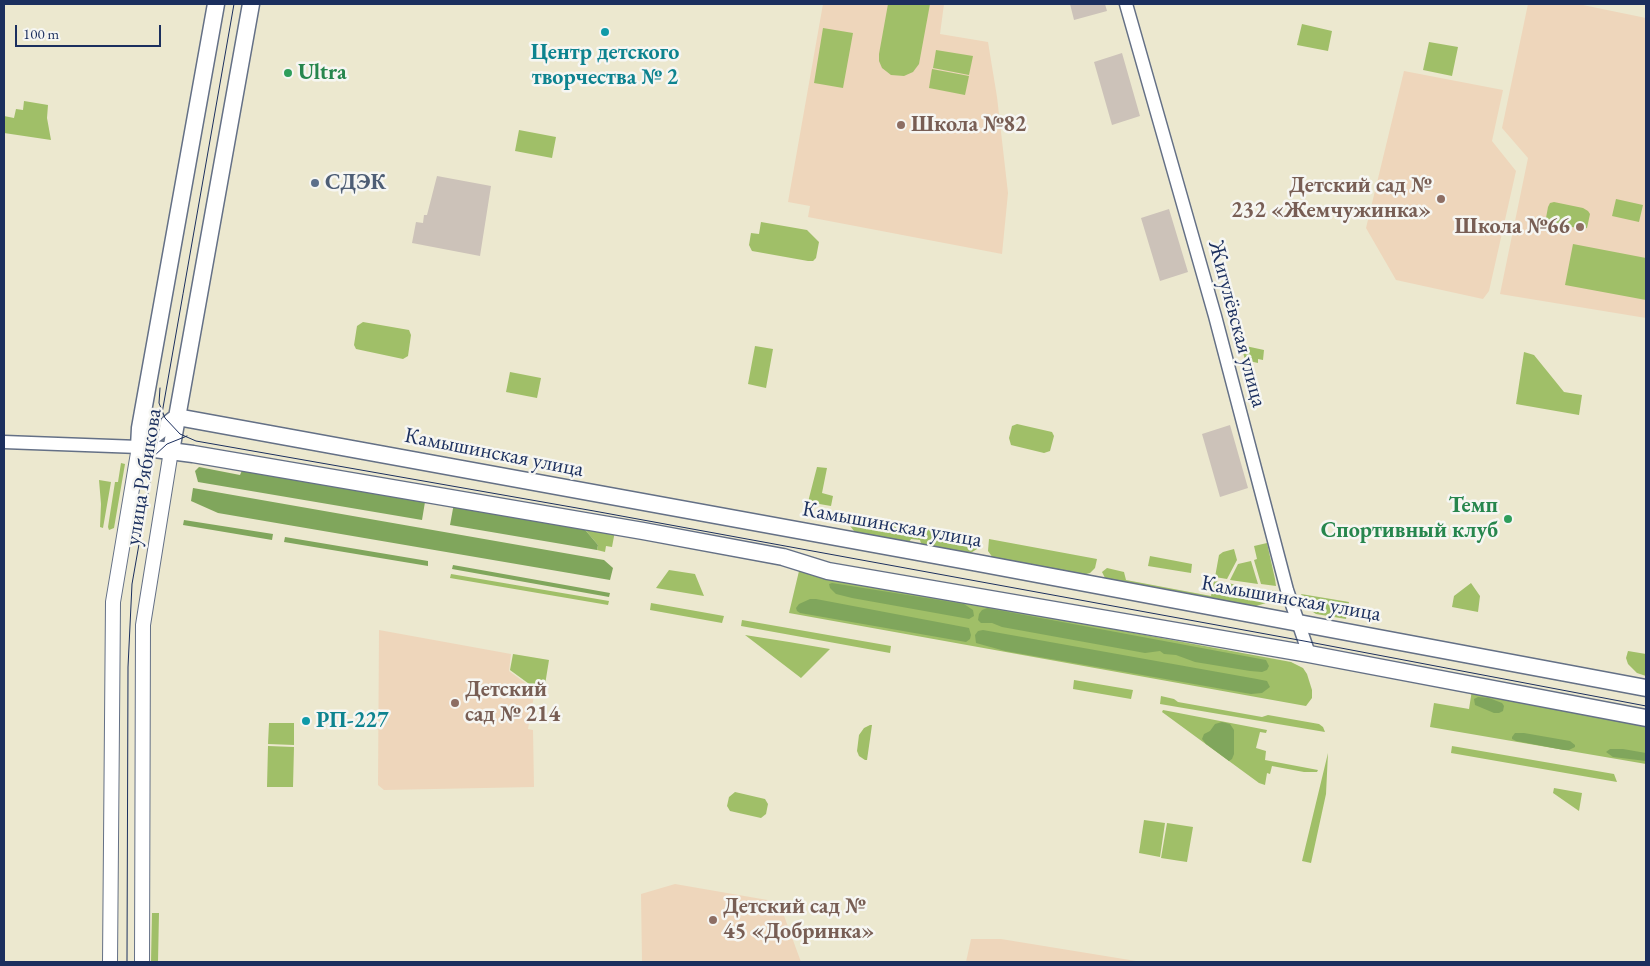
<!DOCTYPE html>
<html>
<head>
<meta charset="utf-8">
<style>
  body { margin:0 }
  #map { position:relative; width:1650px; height:966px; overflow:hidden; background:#ece8cf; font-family:"EB Garamond",serif }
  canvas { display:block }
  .frame { position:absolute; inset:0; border:5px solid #1b2f5e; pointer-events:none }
  .scale { position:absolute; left:15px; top:25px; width:146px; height:22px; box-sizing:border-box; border:2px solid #1b2f5e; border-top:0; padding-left:6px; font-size:15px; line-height:18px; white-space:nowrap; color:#1b2f5e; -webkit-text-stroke:4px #f6f6f2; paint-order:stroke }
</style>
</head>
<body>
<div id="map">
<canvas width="1650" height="966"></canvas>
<div class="frame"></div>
<div class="scale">100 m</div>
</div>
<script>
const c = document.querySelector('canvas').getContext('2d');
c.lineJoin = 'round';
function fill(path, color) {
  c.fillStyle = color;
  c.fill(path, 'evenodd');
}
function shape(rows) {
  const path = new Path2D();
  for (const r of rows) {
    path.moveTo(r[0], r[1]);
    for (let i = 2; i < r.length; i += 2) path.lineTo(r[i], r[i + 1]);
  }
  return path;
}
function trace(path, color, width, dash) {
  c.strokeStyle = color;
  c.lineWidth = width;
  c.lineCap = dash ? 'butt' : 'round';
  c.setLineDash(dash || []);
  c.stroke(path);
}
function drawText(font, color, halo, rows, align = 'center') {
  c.font = font + ' "EB Garamond",serif';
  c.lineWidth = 5;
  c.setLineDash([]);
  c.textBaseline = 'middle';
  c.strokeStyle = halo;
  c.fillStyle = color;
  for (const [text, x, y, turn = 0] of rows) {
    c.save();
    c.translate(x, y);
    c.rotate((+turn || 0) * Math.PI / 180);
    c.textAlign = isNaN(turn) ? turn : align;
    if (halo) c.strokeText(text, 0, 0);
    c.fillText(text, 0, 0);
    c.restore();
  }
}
fill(shape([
  [823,4,944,4,940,34,988,42,997,97,1008,193,1002,254,808,217,810,206,788,202],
  [1528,4,1578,4,1646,18,1646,318,1500,294,1528,158,1502,128],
  [1404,71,1503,90,1492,141,1516,171,1489,291,1483,299,1396,280,1366,228],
  [379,630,511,654,509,671,535,690,528,729,533,730,534,787,384,790,378,785],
  [675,884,779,902,801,962,642,962,641,894],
  [971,939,1001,939,1142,962,966,962]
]), '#eed6bb');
fill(shape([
  [1070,4,1105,4,1107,11,1074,20],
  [1122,53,1140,116,1112,125,1094,62],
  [437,176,491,186,480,256,412,243,416,222,423,223,424,215,427,215],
  [1169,209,1188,272,1160,281,1141,218],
  [1230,425,1248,488,1220,497,1202,434]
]), '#ccc2b9');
fill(shape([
  [888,4,930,4,919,64,913,72,904,76,891,75,882,68,879,61,879,54],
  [1302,24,1332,31,1328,51,1297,45],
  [823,28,853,33,843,88,814,83],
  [1429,42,1458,47,1452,76,1423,70],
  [936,50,973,56,969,75,933,68],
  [932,69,969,76,965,95,929,88],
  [24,101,48,105,47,118,51,140,4,133,4,116,14,118,16,109,23,110],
  [519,130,556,137,552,158,515,151],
  [1616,199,1643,205,1639,222,1612,216],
  [1554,202,1583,208,1588,211,1590,214,1587,228,1582,229,1548,222,1546,218,1548,207,1550,203],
  [761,222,807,230,819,242,816,258,813,261,808,261,752,251,749,245,751,233,759,234],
  [1573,244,1646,258,1646,300,1565,285],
  [363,322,409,330,411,335,408,356,403,359,356,349,354,345,357,326],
  [1241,345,1264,350,1263,360,1258,359,1258,363,1245,360],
  [755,346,773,349,766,388,748,384],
  [1524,352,1534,355,1564,392,1582,395,1579,415,1516,404],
  [510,372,541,378,537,398,506,392],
  [1017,424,1052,432,1054,436,1050,451,1044,453,1011,445,1009,438,1012,426],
  [121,463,125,464,114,528,109,530,108,527,115,482,118,482],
  [817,467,827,468,822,493,833,496,831,506,808,502],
  [99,480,111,482,103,528,100,527,101,504],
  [848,514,980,538,977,549,969,554,922,547,920,540,911,539,908,544,857,535,847,522],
  [581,525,615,531,612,547,606,546,605,552,597,550,598,545],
  [989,539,1097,559,1095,568,1090,573,1083,575,993,558,988,551],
  [1267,543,1275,579,1276,586,1261,584,1254,560,1257,559,1254,546],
  [1234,549,1237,560,1227,579,1215,577,1219,555,1223,552],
  [1150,556,1192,564,1191,573,1148,566],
  [1251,561,1258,584,1230,580,1238,564],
  [1107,568,1124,572,1126,580,1211,596,1214,581,1276,591,1273,598,1266,603,1253,607,1106,580,1102,572],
  [669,570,695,574,704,596,656,588],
  [799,571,1291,662,1303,668,1307,674,1312,690,1312,698,1306,706,789,613],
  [451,574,609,601,608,605,450,578],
  [1471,583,1480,596,1478,612,1452,607,1454,596],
  [1301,594,1349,602,1346,619,1316,614,1310,610],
  [651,603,724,616,722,623,650,610],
  [742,620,891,646,890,653,741,626],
  [745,635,789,642,830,649,801,678],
  [1628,651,1646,654,1646,676,1637,673,1628,664,1626,658],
  [513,654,549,660,544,691,536,689,510,670],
  [1074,680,1133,690,1131,699,1073,689],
  [1472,690,1646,723,1646,764,1430,727,1434,703,1469,709],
  [1161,696,1174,699,1178,702,1262,717,1268,715,1319,724,1323,727,1325,732,1160,704],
  [1163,710,1267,730,1266,733,1260,732,1256,748,1266,751,1265,760,1318,770,1317,772,1304,772,1272,766,1270,774,1267,773,1265,785,1259,783,1162,712],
  [269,723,294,723,294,745,268,744],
  [870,725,872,725,867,760,865,760,859,756,857,751,859,735,864,728],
  [268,746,294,747,293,787,267,787],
  [1452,746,1614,774,1617,782,1451,753],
  [1328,753,1326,794,1311,863,1302,861],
  [1554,788,1582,793,1579,811,1553,793],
  [735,792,765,799,768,804,766,814,761,818,730,811,727,806,729,797],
  [1144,820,1165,823,1160,857,1139,853],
  [1167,823,1193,827,1187,862,1161,858],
  [152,913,159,913,158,962,151,962]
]), '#a0bf68');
fill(shape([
  [199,467,240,475,243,468,425,502,422,520,198,482,195,471],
  [193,488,604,560,613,568,610,580,218,513,191,501],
  [454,503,581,525,598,545,597,550,450,525],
  [184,520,273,534,272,540,183,525],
  [285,537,428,561,428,566,284,542],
  [453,565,610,593,609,597,452,569],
  [832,583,964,604,973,610,974,616,969,619,852,598,836,594,830,588,829,584],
  [810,599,816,599,964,627,969,628,971,635,970,639,966,642,800,613,797,611,796,608,799,604],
  [987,608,1266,660,1269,666,1267,670,1262,672,1250,671,1195,662,1176,655,1164,654,1160,651,1145,653,1002,627,992,623,981,623,978,620,979,614,982,610],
  [983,630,1257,679,1267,681,1270,687,1262,693,1251,694,1005,651,976,643,975,635,978,631],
  [1478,697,1489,698,1502,703,1504,706,1503,711,1499,713,1494,713,1475,705,1474,699],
  [1222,722,1230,724,1234,730,1234,754,1232,759,1229,761,1206,744,1202,739,1204,734,1210,731,1215,724],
  [1515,733,1524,733,1570,741,1575,745,1575,747,1569,750,1564,750,1516,741,1512,739,1512,737],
  [1610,749,1623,749,1646,753,1646,761,1613,757,1606,752]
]), '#80a65c');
const tertiary = shape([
  [1126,4,1215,316,1287,590,1309,654],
  [4,442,139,447]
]);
const secondary = shape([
  [110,962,113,602,139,447],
  [142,962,143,625,171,451]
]);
const primary = shape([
  [139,447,177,417,978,563,1646,688],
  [139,447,193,454,643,531,783,557,828,571,1309,654,1646,718],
  [139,447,140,428,216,4],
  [171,451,251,4]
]);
trace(tertiary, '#647086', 15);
trace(secondary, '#647086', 16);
trace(primary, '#647086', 19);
trace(tertiary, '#fff', 12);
trace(secondary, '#fff', 14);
trace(primary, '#fff', 16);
trace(shape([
  [160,388,159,403,165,418,180,434,196,441,594,511,1304,641,1646,706],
  [154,456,167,444,187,436],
  [127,962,128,667,132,584,234,4]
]), '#1b2f5e', 1);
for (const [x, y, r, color] of [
  [605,32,5,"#0f9aa8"],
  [288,73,5,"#2e9e5b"],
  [901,125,5,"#8d6e63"],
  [315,183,5,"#5c6f8a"],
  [1441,199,5,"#8d6e63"],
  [1580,227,5,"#8d6e63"],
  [1508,519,5,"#2e9e5b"],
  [455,703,5,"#8d6e63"],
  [306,721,5,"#0f9aa8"],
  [713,920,5,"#8d6e63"]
]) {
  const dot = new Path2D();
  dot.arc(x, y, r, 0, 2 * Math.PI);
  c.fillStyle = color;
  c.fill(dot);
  trace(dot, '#f6f6f2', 2);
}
drawText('bold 22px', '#0d838f', '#f6f6f2', [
  ["Центр детского",605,53],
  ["творчества № 2",605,78],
  ["РП-227",316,721,"left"]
]);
drawText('bold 22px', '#27864d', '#f6f6f2', [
  ["Ultra",298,73],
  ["Темп",1498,506,"right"],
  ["Спортивный клуб",1498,531,"right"]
], 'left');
drawText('bold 22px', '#785e54', '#f6f6f2', [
  ["Школа №82",911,125],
  ["Детский сад №",1431,186,"right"],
  ["232 «Жемчужинка»",1431,211,"right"],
  ["Школа №66",1570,227,"right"],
  ["Детский",465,690],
  ["сад № 214",465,715],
  ["Детский сад №",723,907],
  ["45 «Добринка»",723,932]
], 'left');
drawText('bold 22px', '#4e5e75', '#f6f6f2', [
  ["СДЭК",325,183]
], 'left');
drawText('22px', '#1b2f5e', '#f6f6f2', [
  ["Жигулёвская улица",1237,324,75],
  ["Камышинская улица",494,453,11],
  ["улица Рябикова",144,477,-81],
  ["Камышинская улица",892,525,10],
  ["Камышинская улица",1291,599,10]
]);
</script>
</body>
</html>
